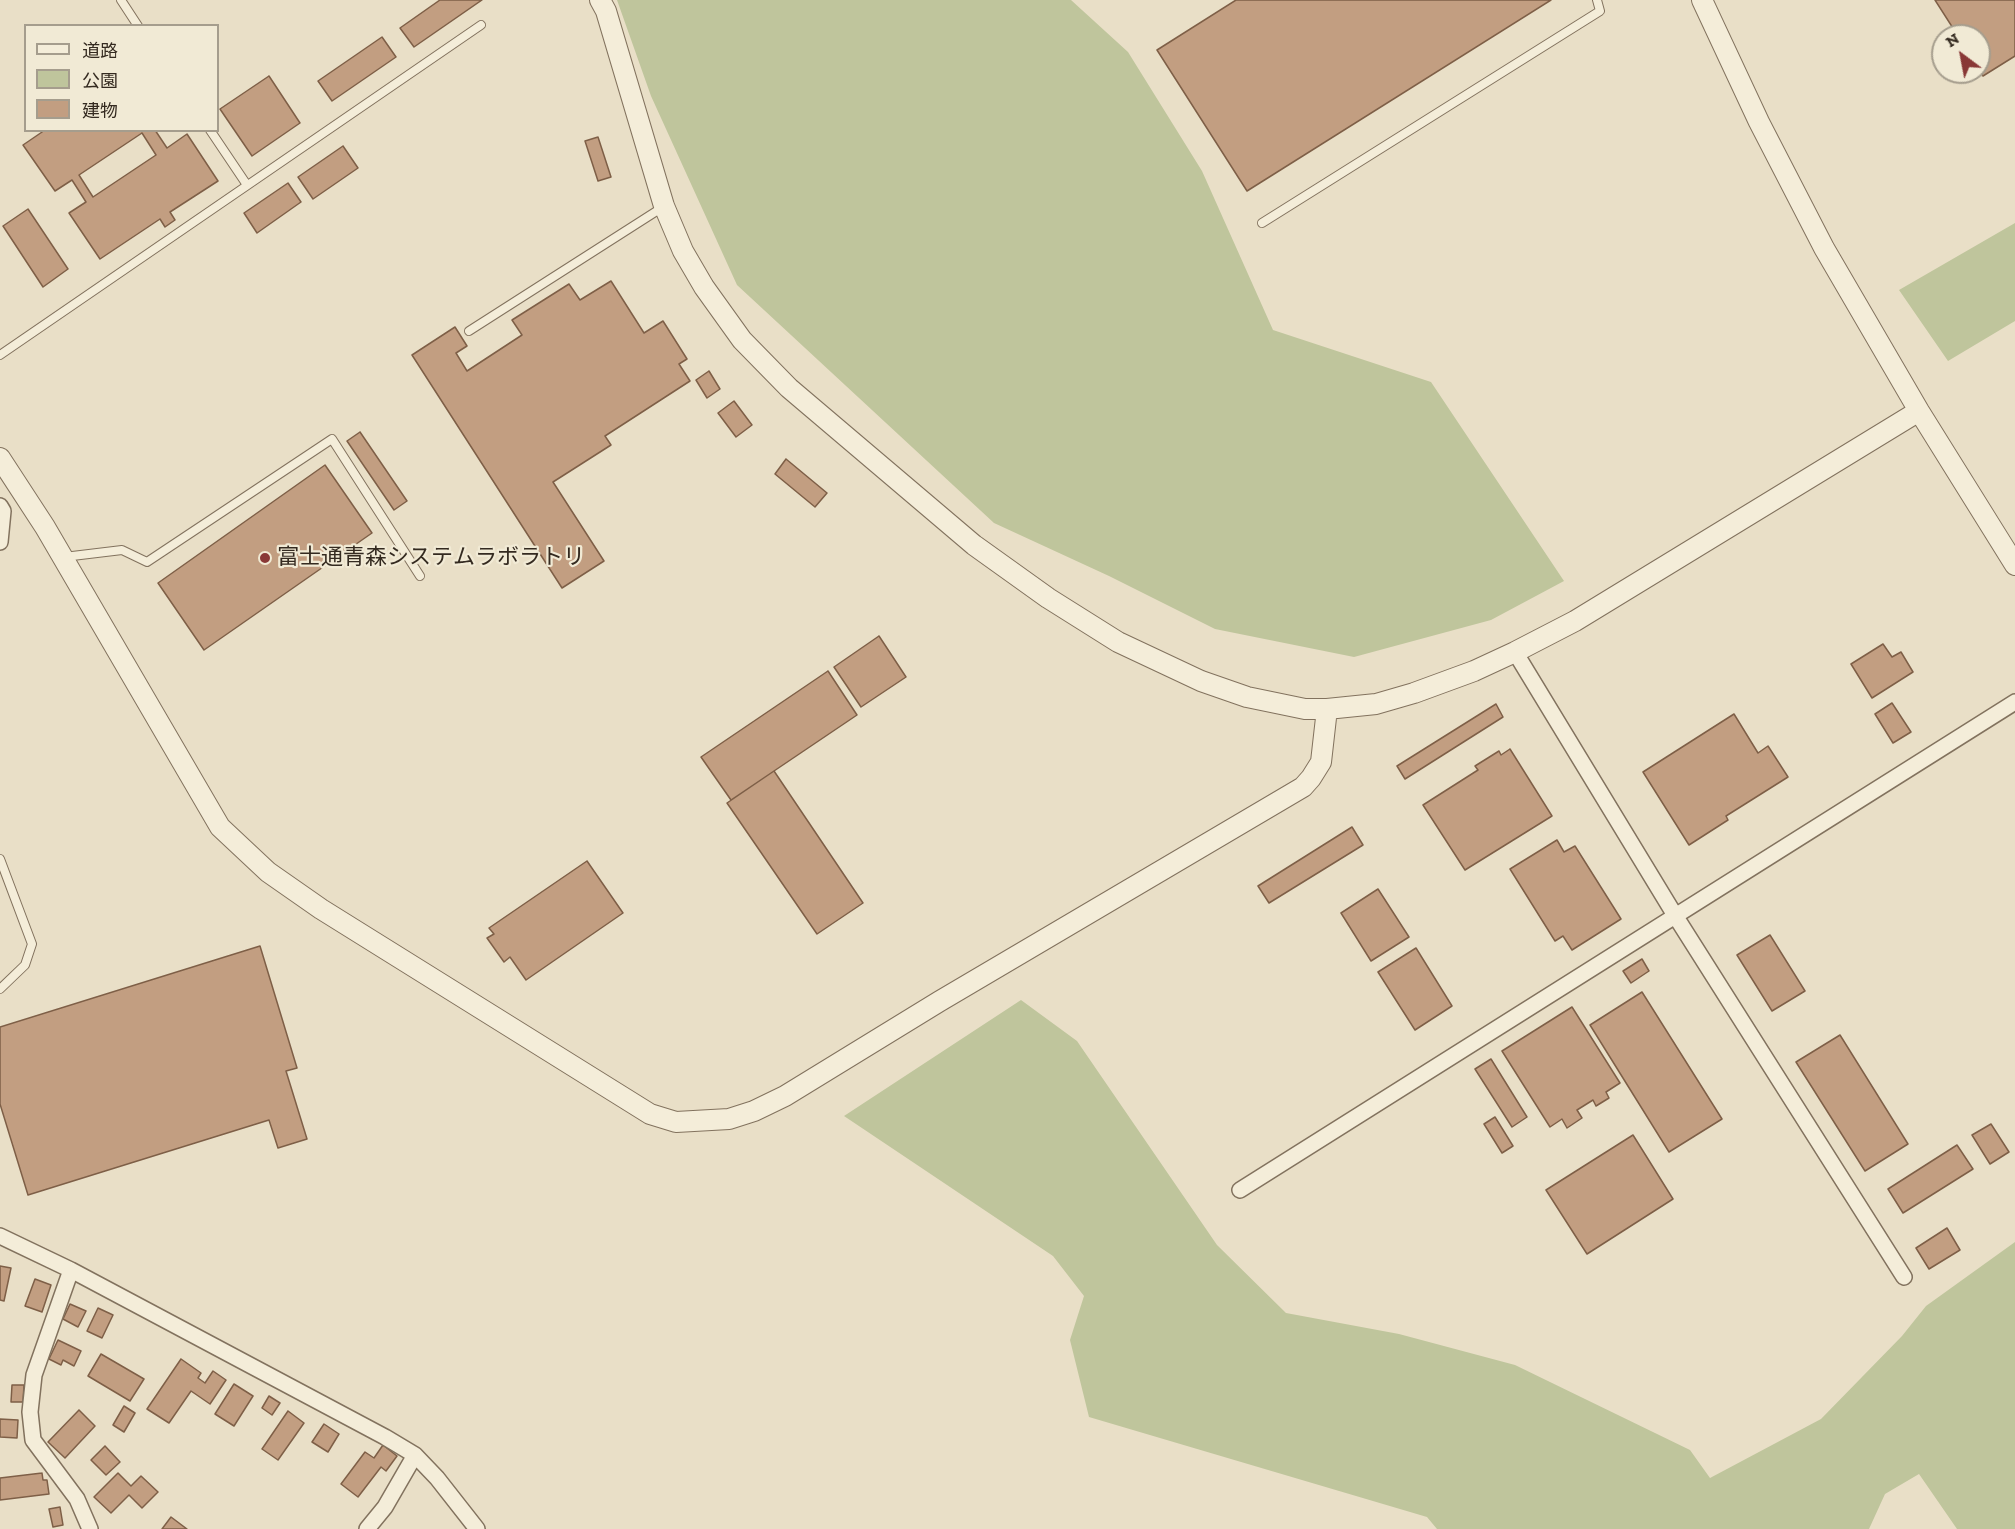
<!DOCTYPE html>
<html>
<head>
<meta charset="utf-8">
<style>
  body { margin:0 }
  #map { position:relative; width:2015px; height:1529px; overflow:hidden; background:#e9dfc7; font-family:"Zilla Slab","Noto Sans JP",serif }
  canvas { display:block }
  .legend { position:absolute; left:24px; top:24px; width:195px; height:108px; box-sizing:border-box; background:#f1ead5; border:2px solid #a59d8d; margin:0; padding:8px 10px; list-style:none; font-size:18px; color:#342a20 }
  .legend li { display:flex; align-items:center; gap:12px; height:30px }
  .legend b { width:30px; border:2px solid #a59d8d }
  .north { position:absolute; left:1931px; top:24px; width:60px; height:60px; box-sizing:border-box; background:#f1ead5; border:2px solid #a59d8d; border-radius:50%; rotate:328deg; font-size:16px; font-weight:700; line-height:24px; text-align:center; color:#342a20 }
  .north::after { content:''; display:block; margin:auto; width:21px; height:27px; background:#893836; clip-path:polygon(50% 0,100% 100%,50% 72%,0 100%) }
</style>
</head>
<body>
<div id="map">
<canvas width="2015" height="1529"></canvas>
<ul class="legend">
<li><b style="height:8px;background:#f4edd9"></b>道路</li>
<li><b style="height:16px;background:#bfc59c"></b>公園</li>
<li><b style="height:16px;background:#c29e81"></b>建物</li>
</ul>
<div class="north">N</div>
</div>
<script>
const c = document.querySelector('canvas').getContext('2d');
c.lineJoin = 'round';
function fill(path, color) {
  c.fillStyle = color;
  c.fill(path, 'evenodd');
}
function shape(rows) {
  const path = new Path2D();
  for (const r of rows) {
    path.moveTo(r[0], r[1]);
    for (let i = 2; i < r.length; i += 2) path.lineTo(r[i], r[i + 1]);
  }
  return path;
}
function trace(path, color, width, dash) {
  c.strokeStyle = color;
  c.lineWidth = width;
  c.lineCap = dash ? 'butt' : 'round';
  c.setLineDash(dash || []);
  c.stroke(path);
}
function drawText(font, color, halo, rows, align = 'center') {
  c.font = font + ' "Zilla Slab","Noto Sans JP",serif';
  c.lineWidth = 4.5;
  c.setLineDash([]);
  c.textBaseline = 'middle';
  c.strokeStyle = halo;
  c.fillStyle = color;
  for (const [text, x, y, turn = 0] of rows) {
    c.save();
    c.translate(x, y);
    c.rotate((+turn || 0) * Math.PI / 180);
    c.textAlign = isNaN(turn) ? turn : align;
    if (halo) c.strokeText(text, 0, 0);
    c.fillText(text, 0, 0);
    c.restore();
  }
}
fill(shape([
  [617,0,1071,0,1128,52,1202,171,1273,330,1431,382,1564,581,1491,620,1354,657,1215,629,1109,576,994,523,737,285,651,96],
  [2015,223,2015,321,1948,361,1899,290],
  [1021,1000,1077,1041,1217,1245,1286,1313,1399,1334,1515,1365,1690,1450,1710,1478,1821,1419,1902,1336,1926,1306,2015,1242,2015,1529,1957,1529,1919,1474,1885,1494,1869,1529,1437,1529,1427,1517,1089,1417,1070,1340,1084,1296,1053,1256,844,1116]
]), '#bfc59c');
const building = shape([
  [440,0,482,0,414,47,400,28,440,0],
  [1236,0,1551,0,1247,191,1157,50,1236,0],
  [1935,0,2015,0,2015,56,1983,76,1979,70,1979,36,1958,36,1935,0],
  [382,37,396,57,332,101,318,81,382,37],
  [269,76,300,123,252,156,220,109,269,76],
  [45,130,155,130,167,148,187,134,218,181,170,212,175,220,165,227,160,219,100,259,69,213,86,202,72,180,55,191,23,145,45,130],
  [142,133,156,155,93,197,79,175,142,133],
  [598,137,611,177,598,181,585,141,598,137],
  [343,146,358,168,313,199,298,177,343,146],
  [288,183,301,202,257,233,244,213,288,183],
  [28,209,68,269,43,287,3,226,28,209],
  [611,281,644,333,663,321,687,359,679,364,690,381,605,436,611,445,553,482,604,561,562,588,412,355,455,327,467,346,456,353,467,371,522,335,512,320,569,284,580,300,611,281],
  [709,371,720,389,707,398,696,380,709,371],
  [734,401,752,425,736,437,718,413,734,401],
  [360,432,407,501,394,510,347,441,360,432],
  [786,459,827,493,815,507,775,474,786,459],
  [325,465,372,533,204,650,158,583,325,465],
  [879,636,906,677,861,707,834,667,879,636],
  [1883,644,1892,657,1901,652,1913,672,1872,698,1851,664,1883,644],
  [828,671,857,715,731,800,701,757,828,671],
  [1892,703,1911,732,1893,743,1875,714,1892,703],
  [1496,704,1503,717,1405,779,1397,766,1496,704],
  [1734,714,1758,753,1768,746,1788,777,1726,816,1728,820,1689,845,1643,772,1734,714],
  [1510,749,1552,816,1465,870,1423,805,1478,770,1475,766,1499,751,1501,755,1510,749],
  [774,771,863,903,817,934,727,803,774,771],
  [1352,827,1363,845,1269,903,1258,886,1352,827],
  [1557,840,1564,852,1575,846,1621,919,1572,950,1563,936,1555,941,1510,869,1557,840],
  [587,861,623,913,526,980,510,957,504,962,487,938,494,934,489,928,587,861],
  [1378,889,1409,937,1371,961,1341,913,1378,889],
  [1770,935,1805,991,1772,1011,1737,955,1770,935],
  [260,946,297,1068,286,1071,307,1139,278,1148,269,1120,28,1195,0,1104,0,1027,260,946],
  [1416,948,1452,1006,1415,1030,1378,972,1416,948],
  [1642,959,1649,971,1631,983,1623,971,1642,959],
  [1642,992,1722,1119,1669,1152,1590,1025,1642,992],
  [1572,1007,1620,1083,1606,1092,1609,1098,1596,1106,1593,1100,1577,1110,1582,1118,1567,1128,1562,1119,1550,1127,1502,1051,1572,1007],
  [1840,1035,1908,1144,1865,1171,1796,1062,1840,1035],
  [1491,1059,1527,1117,1512,1127,1475,1069,1491,1059],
  [1495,1117,1513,1146,1502,1153,1484,1124,1495,1117],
  [1991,1124,2009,1152,1990,1164,1972,1135,1991,1124],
  [1633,1135,1673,1199,1587,1254,1546,1190,1633,1135],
  [1957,1145,1973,1169,1903,1213,1888,1189,1957,1145],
  [1947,1228,1960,1250,1929,1269,1916,1248,1947,1228],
  [0,1266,11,1268,4,1301,0,1300,0,1266],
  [35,1279,51,1285,42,1312,25,1306,35,1279],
  [70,1304,86,1311,78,1327,63,1319,70,1304],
  [98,1308,113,1315,102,1338,87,1331,98,1308],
  [58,1340,81,1351,74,1366,63,1360,61,1365,49,1359,58,1340],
  [101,1354,144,1379,130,1401,88,1376,101,1354],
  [181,1359,201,1373,198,1378,205,1383,213,1371,226,1380,210,1404,191,1391,169,1423,147,1409,181,1359],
  [234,1384,253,1396,234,1426,215,1414,234,1384],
  [12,1385,24,1385,23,1402,11,1402,12,1385],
  [269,1396,280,1403,272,1415,262,1408,269,1396],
  [124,1406,135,1413,124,1432,113,1425,124,1406],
  [79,1410,95,1426,65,1458,48,1442,79,1410],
  [288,1411,304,1423,278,1460,262,1449,288,1411],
  [0,1419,18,1420,17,1438,0,1437,0,1419],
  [324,1424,339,1434,328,1452,312,1442,324,1424],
  [383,1445,397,1456,386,1471,381,1467,358,1497,341,1484,365,1452,374,1458,383,1445],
  [105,1446,120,1462,106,1475,91,1460,105,1446],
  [42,1473,43,1480,47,1480,49,1494,0,1500,0,1478,42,1473],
  [118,1473,131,1486,141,1476,158,1492,142,1508,129,1495,111,1513,94,1497,118,1473],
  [60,1507,63,1525,53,1527,49,1509,60,1507],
  [171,1517,187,1529,162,1529,171,1517]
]);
fill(building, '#c29e81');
trace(building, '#7e5f47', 1.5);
const service = shape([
  [121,0,138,26],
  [210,130,247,185],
  [1262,223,1600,11,1597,0],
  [469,331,663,207],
  [0,355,481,25],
  [64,557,122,550,147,562,332,439,420,576],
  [0,859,32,944,25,965,0,989]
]);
const minor = shape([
  [0,506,3,511,0,542],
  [1515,652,1676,917,1904,1277],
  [1240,1190,2015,702],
  [0,1236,71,1270,385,1437,415,1455,437,1478,477,1529],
  [71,1270,34,1375,30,1412,33,1440,77,1499,90,1529],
  [367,1529,385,1507,415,1455]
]);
const tertiary = shape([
  [600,0,606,11,664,206,683,251,704,287,742,340,789,388,974,545,1048,598,1118,642,1201,681,1247,697,1305,709,1327,709,1376,704,1414,693,1474,671,1515,652,1575,621,1919,411],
  [1702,0,1759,122,1824,248,1919,411,2015,565],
  [0,458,45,527,220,827,268,872,321,909,650,1114,676,1122,729,1119,754,1111,785,1096,940,1001,1303,787,1311,778,1321,762,1327,709]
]);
trace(service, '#82725e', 10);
trace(minor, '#82725e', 18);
trace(tertiary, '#82725e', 22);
trace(service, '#f4edd9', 8);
trace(minor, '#f4edd9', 15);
trace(tertiary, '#f4edd9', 20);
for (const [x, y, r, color] of [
  [265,558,6,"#893836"]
]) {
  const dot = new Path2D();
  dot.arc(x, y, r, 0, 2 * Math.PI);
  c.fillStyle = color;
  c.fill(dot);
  trace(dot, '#f1ead5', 2);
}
drawText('22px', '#342a20', '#f1ead5', [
  ["富士通青森システムラボラトリ",277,558]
], 'left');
</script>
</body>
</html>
